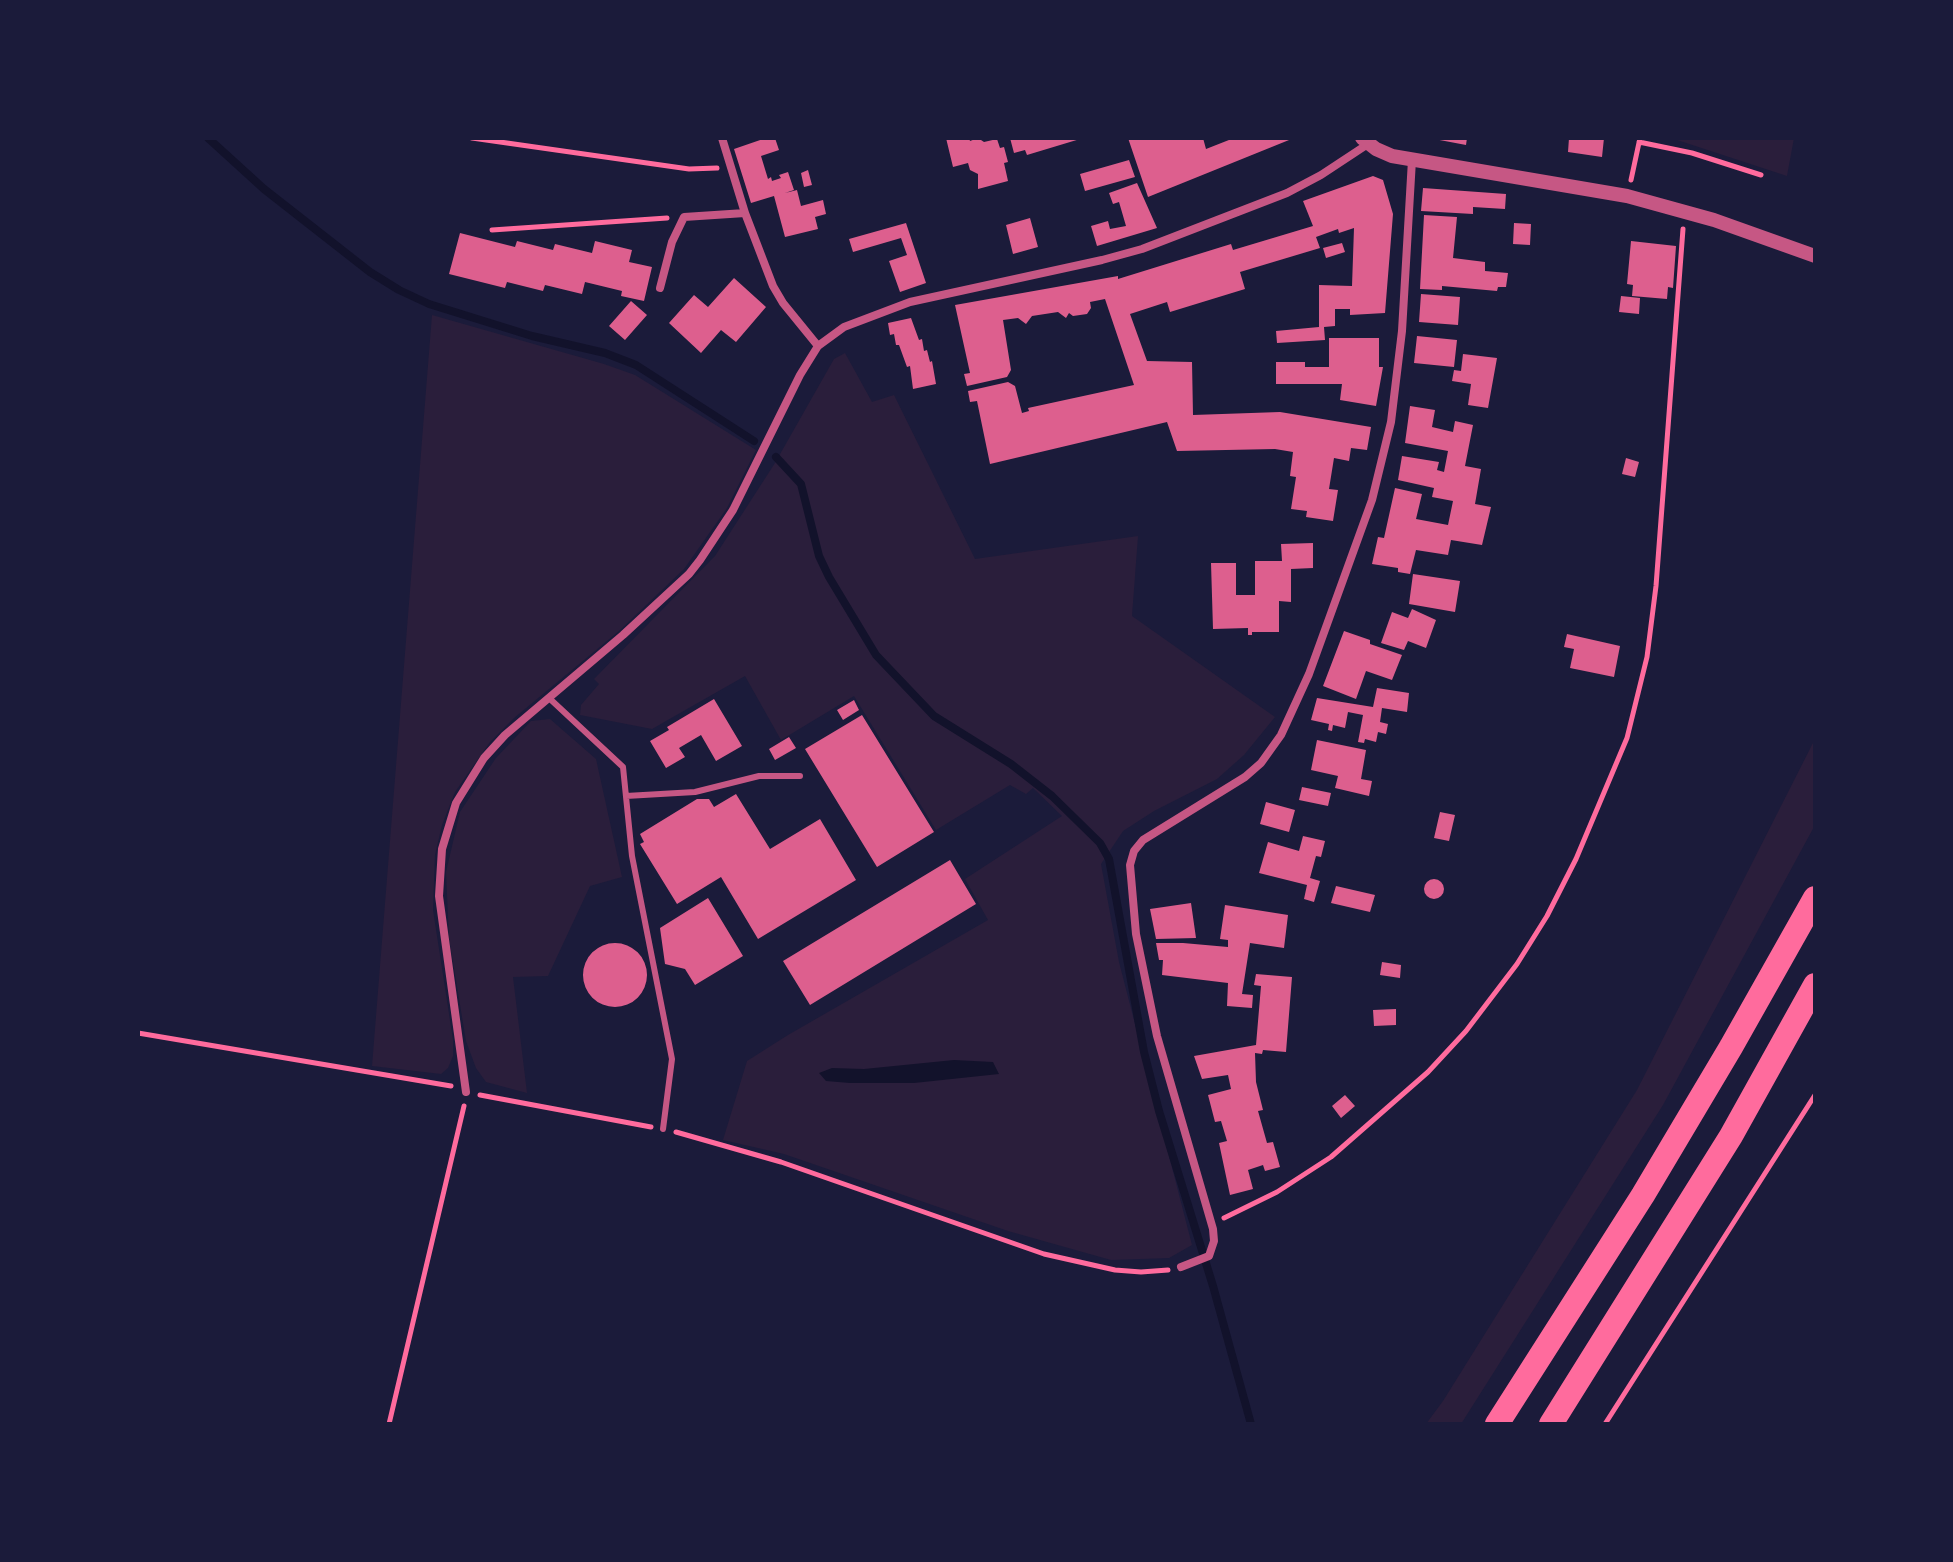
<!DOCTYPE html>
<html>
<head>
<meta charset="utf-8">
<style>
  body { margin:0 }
  #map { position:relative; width:1953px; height:1562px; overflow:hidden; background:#1b1b3a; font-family:"Titillium Web",sans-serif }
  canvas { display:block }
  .frame { position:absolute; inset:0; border:140px solid #1b1b3a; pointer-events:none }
</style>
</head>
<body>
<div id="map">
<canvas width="1953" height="1562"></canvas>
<div class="frame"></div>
</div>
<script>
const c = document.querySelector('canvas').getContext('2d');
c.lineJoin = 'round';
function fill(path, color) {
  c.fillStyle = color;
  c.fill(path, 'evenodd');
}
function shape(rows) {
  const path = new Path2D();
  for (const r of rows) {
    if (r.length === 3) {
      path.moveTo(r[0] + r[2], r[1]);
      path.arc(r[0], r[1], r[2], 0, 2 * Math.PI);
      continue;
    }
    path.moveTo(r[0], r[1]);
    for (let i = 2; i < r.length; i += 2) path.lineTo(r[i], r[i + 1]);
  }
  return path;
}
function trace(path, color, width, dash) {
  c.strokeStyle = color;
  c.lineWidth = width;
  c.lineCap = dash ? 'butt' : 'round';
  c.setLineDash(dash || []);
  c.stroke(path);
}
fill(shape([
  [1671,138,1794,138,1787,176],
  [432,315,604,364,635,375,756,450,727,508,684,569,619,631,514,718,490,742,455,792,442,825,435,855,434,881,433,910,453,1040,453,1056,448,1068,441,1074,372,1066],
  [845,353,872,402,894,395,975,559,1138,536,1132,616,1275,717,1244,755,1217,779,1154,811,1123,831,1101,864,1119,962,1192,1245,1169,1258,1111,1260,1008,1231,784,1154,723,1140,747,1061,788,1035,988,920,965,879,1062,816,1033,788,1026,794,1010,785,936,830,854,696,781,740,745,676,652,729,580,715,581,705,599,684,594,679,715,556,775,463,834,359],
  [550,719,596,759,622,877,590,886,548,976,513,977,527,1093,486,1082,476,1068,466,1041,449,938,446,872,460,812,496,758,531,721],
  [1815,739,1815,825,1663,1105,1461,1424,1426,1424,1443,1401,1637,1090]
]), '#2a1e3b');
fill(shape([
  [954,1060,993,1062,999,1074,914,1083,850,1083,826,1081,819,1073,832,1068,864,1069]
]), '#12122b');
trace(shape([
  [208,138,264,189,370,272,399,290,429,304,532,336,605,353,636,365,754,441],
  [776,457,801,484,819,556,829,577,876,655,934,716,1011,764,1052,796,1100,843,1109,859,1144,1052,1159,1111,1213,1286,1251,1424]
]), '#12122b', 8);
fill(shape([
  [766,138,775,138,779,150,761,156,768,179,771,177,772,181,781,178,779,175,788,172,794,190,785,193,797,190,801,206,823,200,826,214,815,217,818,229,785,237,774,196,751,203,734,149],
  [946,138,969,138,970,141,978,138,984,142,997,139,1000,148,1004,147,1008,162,1004,163,1008,181,978,189,978,174,970,170,968,163,953,167],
  [1010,138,1080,138,1080,139,1027,155,1025,150,1014,153],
  [1128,138,1203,138,1206,149,1234,138,1294,138,1148,197],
  [1429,138,1467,138,1466,145],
  [1569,138,1604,138,1602,157,1568,152],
  [1129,160,1135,177,1085,191,1080,174],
  [808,170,812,185,804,187,801,173],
  [1373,176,1383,180,1393,214,1385,313,1350,315,1350,309,1335,309,1335,326,1324,327,1325,340,1277,343,1276,331,1319,327,1319,285,1352,286,1354,228,1339,233,1338,229,1316,237,1320,248,1240,272,1245,289,1170,312,1167,302,1130,314,1147,361,1192,362,1193,415,1280,412,1371,427,1367,450,1351,448,1349,461,1334,458,1329,489,1338,490,1333,521,1306,517,1307,511,1291,509,1296,477,1290,476,1293,452,1275,449,1177,451,1167,422,990,464,977,401,970,402,968,391,1008,382,1015,386,1022,413,1029,411,1028,408,1134,385,1105,299,1090,302,1091,308,1087,314,1073,316,1069,313,1066,318,1058,312,1032,316,1026,324,1018,318,1003,320,1011,370,1007,377,967,386,964,374,970,373,955,305,1118,276,1118,279,1231,244,1233,250,1313,226,1303,201],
  [1137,183,1157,228,1097,246,1091,226,1108,221,1110,229,1126,226,1119,202,1113,204,1109,193],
  [1423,188,1506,194,1505,209,1473,207,1473,214,1421,211],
  [1424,215,1457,217,1453,258,1485,262,1485,271,1508,273,1506,287,1498,287,1497,291,1442,286,1442,290,1420,289],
  [1030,218,1038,247,1013,254,1006,225],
  [906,223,926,283,900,292,889,261,907,255,901,238,853,252,849,239],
  [1514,223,1531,224,1530,245,1513,244],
  [460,233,515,247,517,241,553,250,555,244,592,253,595,241,632,250,629,262,652,267,644,301,621,296,622,291,585,282,582,294,545,285,543,291,507,282,505,288,449,274],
  [1631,241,1676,246,1673,288,1668,287,1667,299,1632,296,1633,285,1627,284],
  [1342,243,1345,252,1326,258,1323,248],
  [734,278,766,307,736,342,721,330,701,353,669,323,694,295,708,307],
  [1421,294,1460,297,1458,325,1419,322],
  [1621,296,1640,298,1639,314,1619,312],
  [631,301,647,315,625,340,609,326],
  [911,318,919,340,922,339,924,351,927,350,930,362,932,361,936,384,913,389,910,366,907,367,899,345,896,345,894,334,890,335,888,323],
  [1417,336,1457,340,1454,367,1414,363],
  [1329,338,1379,338,1379,367,1383,367,1376,406,1340,400,1342,384,1276,384,1276,362,1305,362,1305,367,1329,367],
  [1463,354,1497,358,1488,408,1468,405,1471,384,1452,381,1454,370,1461,371],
  [1410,406,1435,410,1432,427,1453,432,1455,421,1473,425,1465,466,1481,469,1475,504,1491,507,1482,545,1451,540,1448,555,1416,550,1410,574,1398,572,1398,568,1372,564,1378,537,1384,538,1395,488,1422,494,1416,519,1448,525,1453,501,1432,497,1434,488,1398,480,1402,456,1439,462,1437,470,1444,472,1448,451,1405,443],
  [1626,458,1639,462,1635,477,1622,474],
  [1313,543,1313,568,1291,569,1291,602,1279,601,1279,632,1252,632,1252,635,1248,635,1248,628,1213,629,1211,563,1236,563,1236,595,1255,595,1255,561,1282,561,1281,544],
  [1413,574,1460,581,1455,612,1409,604],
  [1412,609,1436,620,1426,648,1408,641,1404,650,1381,643,1392,612,1408,618],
  [1344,631,1370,640,1370,644,1402,655,1392,680,1366,671,1356,699,1323,686],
  [1567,634,1620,646,1614,677,1570,668,1574,649,1564,647],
  [1377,688,1409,693,1407,712,1382,708,1380,722,1388,724,1386,734,1378,732,1376,742,1365,739,1364,743,1358,742,1363,715,1348,712,1345,728,1333,725,1332,731,1328,730,1329,724,1311,720,1317,698,1373,707],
  [714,699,742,746,716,761,701,735,679,748,685,757,666,768,650,741,669,730,667,727],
  [854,700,859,710,843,720,837,710],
  [862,715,934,832,877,867,805,749],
  [789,737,796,748,775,760,769,749],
  [1317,740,1366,750,1361,779,1372,781,1369,796,1335,788,1338,776,1311,770],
  [1302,787,1331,793,1328,806,1299,800],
  [736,794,770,849,820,819,856,880,758,939,721,877,677,904,640,844,644,842,640,834,697,799,709,799,714,807],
  [1266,802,1295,810,1289,832,1260,824],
  [1440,812,1455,815,1449,841,1434,838],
  [1303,836,1325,841,1321,857,1316,856,1310,878,1320,881,1314,902,1304,899,1307,885,1259,873,1268,842,1299,851],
  [950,860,976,904,810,1005,783,961],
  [1434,889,10],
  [1336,886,1375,895,1370,912,1331,903],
  [708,898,743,956,695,985,685,969,665,964,660,928],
  [1191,903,1196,938,1156,939,1150,909],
  [1225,905,1288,915,1284,948,1250,943,1242,994,1253,995,1252,1008,1227,1006,1228,983,1162,975,1163,960,1159,960,1156,943,1183,943,1228,947,1228,940,1220,939],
  [615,975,32],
  [1382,962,1401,965,1400,978,1380,975],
  [1256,974,1292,977,1286,1052,1263,1050,1262,1054,1255,1053,1256,1082,1263,1110,1258,1111,1267,1143,1273,1142,1280,1167,1265,1171,1263,1165,1248,1170,1253,1189,1230,1195,1219,1143,1227,1141,1221,1121,1215,1122,1208,1095,1231,1089,1228,1075,1202,1079,1194,1056,1256,1045,1261,986,1254,985],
  [1396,1009,1396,1025,1374,1026,1373,1010],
  [1345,1095,1355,1106,1341,1118,1332,1106]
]), '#dd5f8e');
trace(shape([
  [472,138,689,169,717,168],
  [1639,142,1692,153,1761,175],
  [1631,180,1640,138],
  [492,230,667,218],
  [138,1033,451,1086],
  [480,1095,651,1127],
  [676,1132,781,1162,1044,1254,1115,1270,1141,1272,1168,1270],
  [1224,1218,1277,1192,1331,1157,1428,1072,1466,1031,1517,964,1547,916,1576,859,1627,738,1647,657,1656,586,1683,229],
  [389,1424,464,1106],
  [1605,1424,1815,1095]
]), '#ff6b9d', 5);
trace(shape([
  [549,698,623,767,632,856,672,1059,663,1129],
  [626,796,695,792,759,776,800,776]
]), '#c65784', 6);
trace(shape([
  [722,138,745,213,773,286,783,303,818,346],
  [660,288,672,242,684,217,745,213],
  [466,1092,439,896,442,849,456,803,484,758,505,735,623,635,689,574,700,560,733,510,800,375,818,346,844,327,910,302,1102,260,1142,249,1287,193,1321,175,1368,144],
  [1181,1267,1209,1256,1214,1241,1213,1229,1157,1036,1136,934,1130,865,1134,851,1143,840,1245,777,1261,763,1281,735,1309,674,1372,500,1391,422,1402,331,1412,160]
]), '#c65784', 8);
trace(shape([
  [1362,138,1376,149,1392,156,1627,196,1714,220,1815,256]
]), '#c65784', 14);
trace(shape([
  [1497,1424,1643,1195,1731,1047,1815,898],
  [1551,1424,1731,1136,1815,985]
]), '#ff6b9d', 24);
</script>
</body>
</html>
